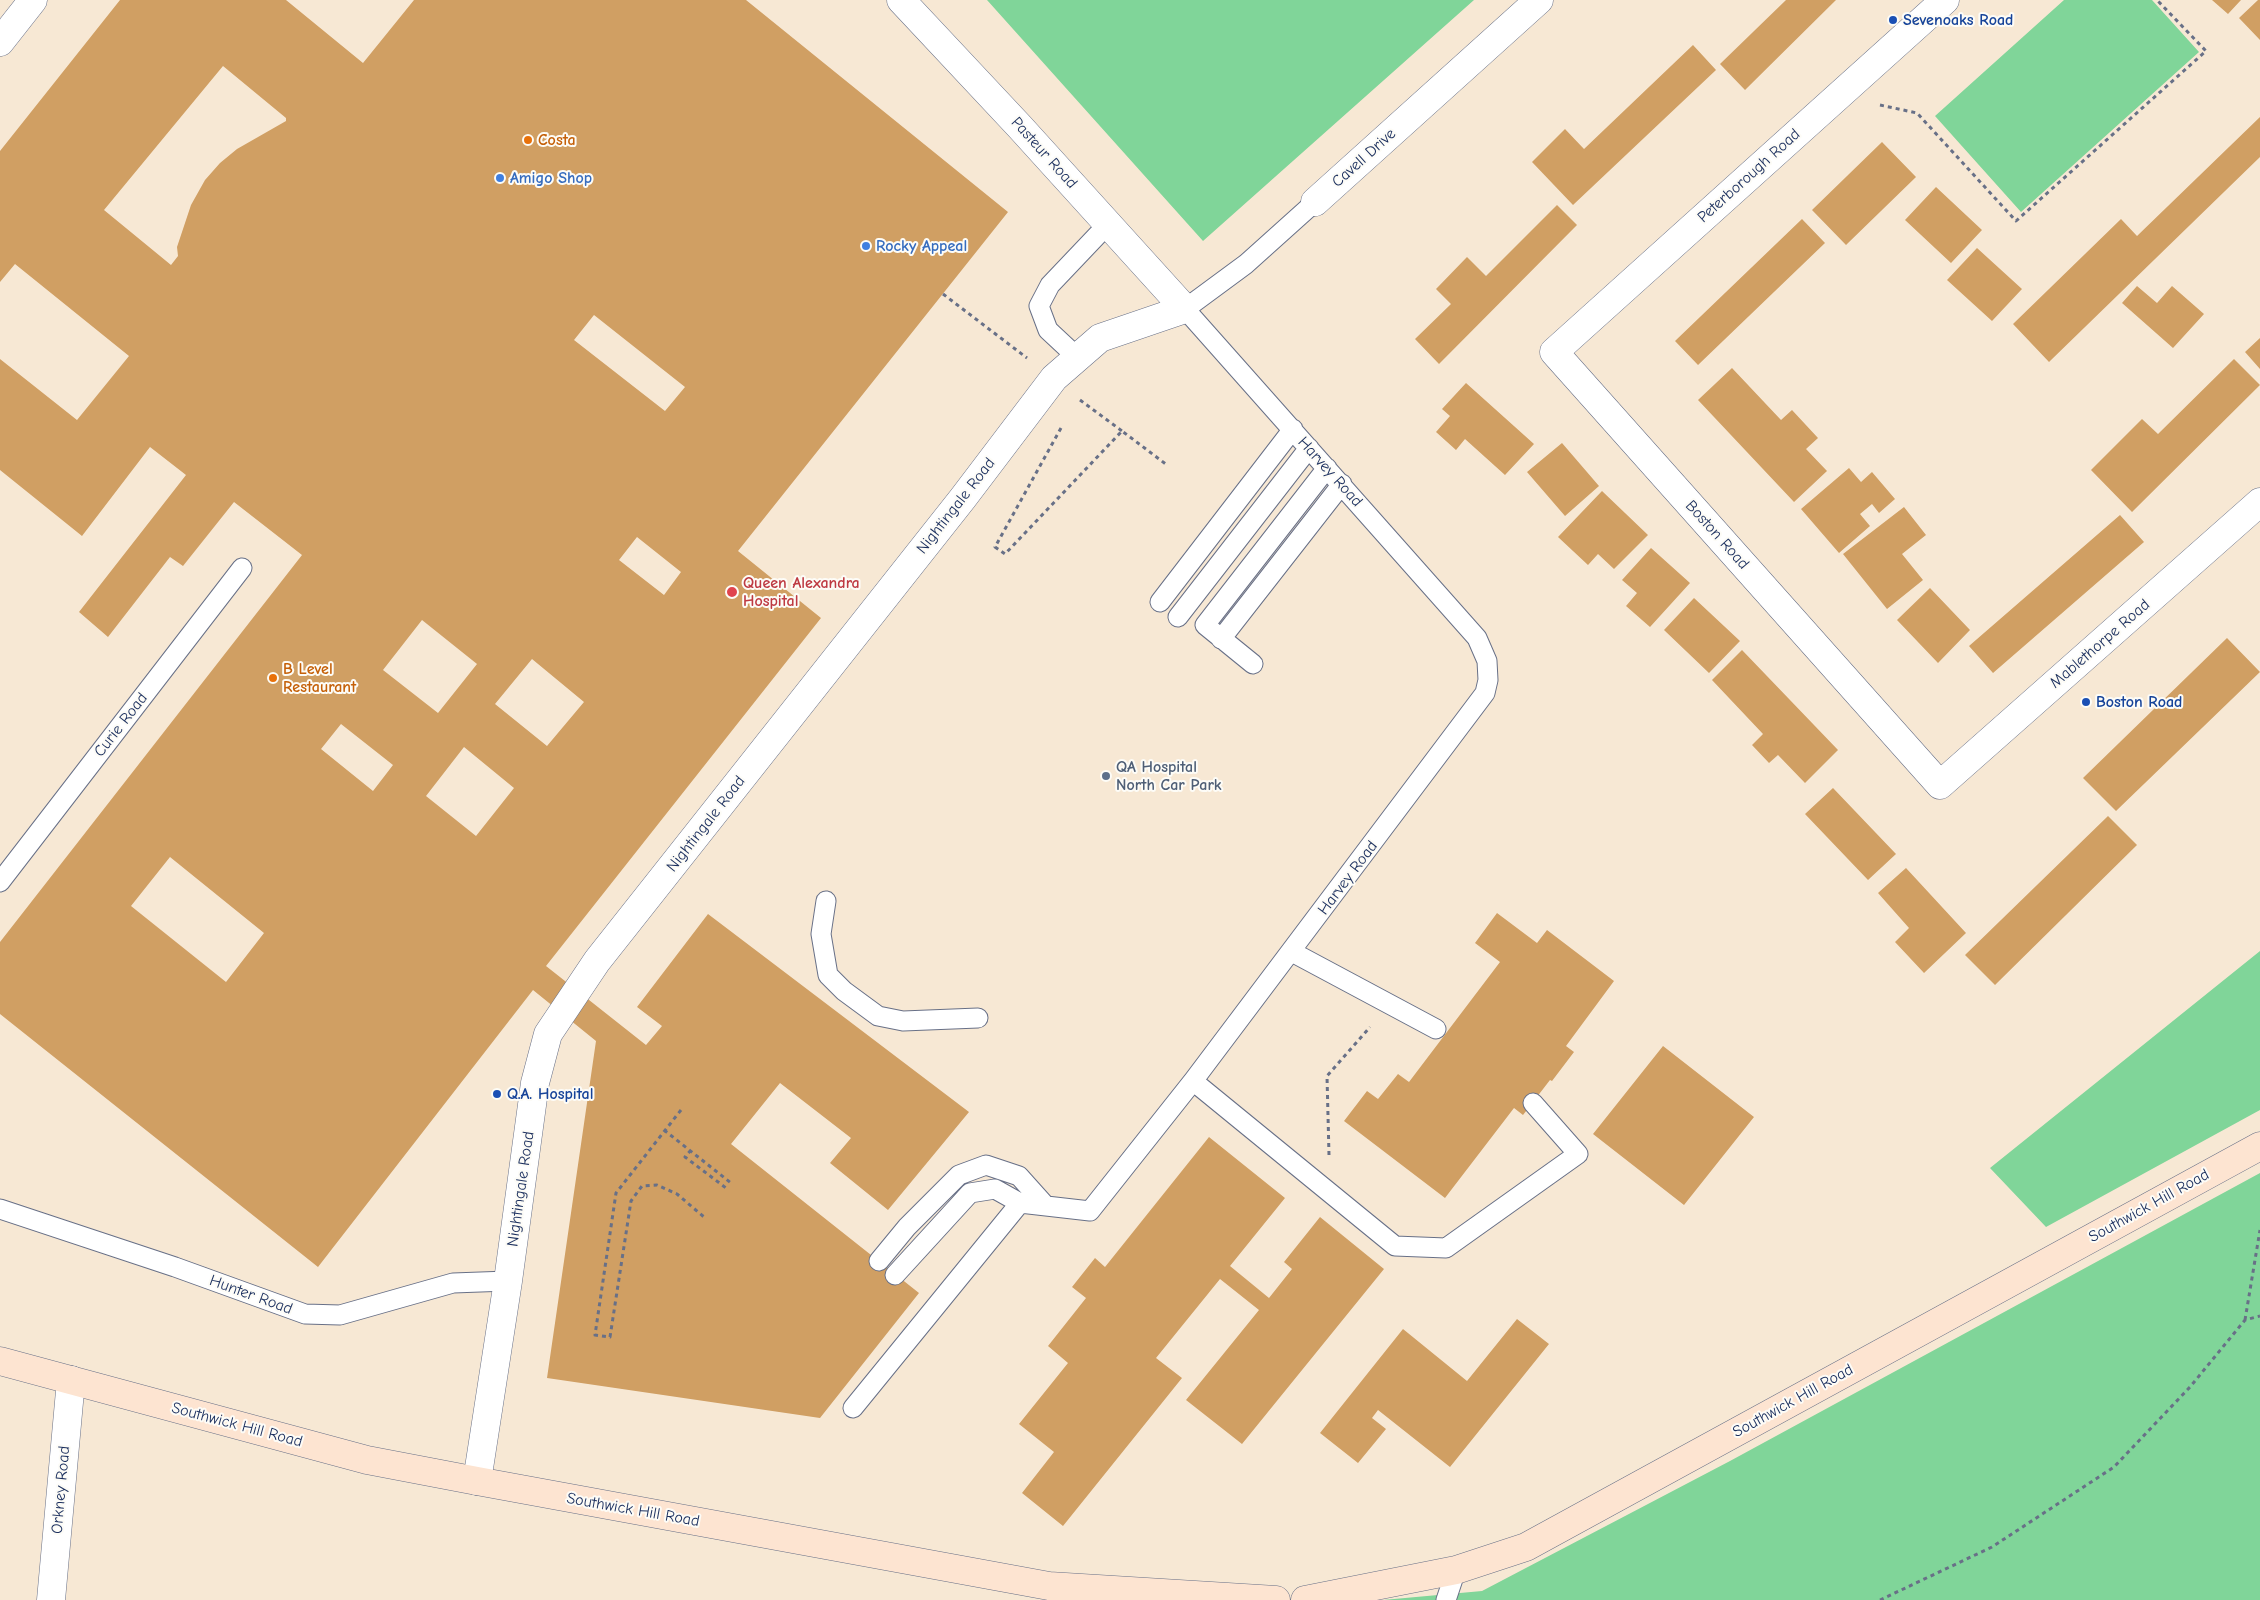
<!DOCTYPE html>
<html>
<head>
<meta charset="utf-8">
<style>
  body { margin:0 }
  canvas { display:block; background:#f7e8d4 }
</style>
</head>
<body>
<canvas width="2260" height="1600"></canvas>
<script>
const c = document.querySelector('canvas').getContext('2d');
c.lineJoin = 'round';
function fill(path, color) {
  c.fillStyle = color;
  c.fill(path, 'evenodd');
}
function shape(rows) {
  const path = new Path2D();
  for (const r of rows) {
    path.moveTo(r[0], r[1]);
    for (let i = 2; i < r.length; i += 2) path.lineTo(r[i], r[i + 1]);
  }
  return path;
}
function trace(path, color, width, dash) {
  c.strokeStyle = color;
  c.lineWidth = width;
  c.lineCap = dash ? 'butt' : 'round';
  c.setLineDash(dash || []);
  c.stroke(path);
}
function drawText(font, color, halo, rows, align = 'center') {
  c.font = font + ' "Comic Neue",sans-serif';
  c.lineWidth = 4;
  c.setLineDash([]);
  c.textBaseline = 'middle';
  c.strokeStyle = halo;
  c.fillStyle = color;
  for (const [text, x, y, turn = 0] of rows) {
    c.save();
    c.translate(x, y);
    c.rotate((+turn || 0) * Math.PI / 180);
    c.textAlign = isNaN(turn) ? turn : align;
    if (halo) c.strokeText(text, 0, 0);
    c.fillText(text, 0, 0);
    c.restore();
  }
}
fill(shape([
  [987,0,1474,0,1203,241],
  [2064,0,2152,0,2199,52,2021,212,1935,116],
  [2260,951,2260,1110,2046,1227,1990,1168],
  [2260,1173,2260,1600,1383,1600,1482,1591,1730,1461]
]), '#80d599');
fill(shape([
  [120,0,286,0,363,63,414,0,746,0,1008,212,738,551,821,618,546,966,646,1045,662,1026,637,1007,708,914,969,1112,888,1210,830,1163,851,1138,780,1083,731,1144,919,1293,820,1418,547,1378,596,1041,533,990,318,1267,0,1014,0,942,302,555,234,502,183,566,170,557,108,637,79,612,186,475,150,447,82,536,0,470,0,359,77,420,129,356,15,264,0,282,0,151],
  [223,66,286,118,286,121,237,149,220,163,205,180,191,205,177,247,178,256,171,265,104,210],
  [594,315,685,387,665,411,574,340],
  [637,537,681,572,664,595,619,560],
  [422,620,477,664,438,713,383,670],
  [532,659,584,702,547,746,495,704],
  [341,724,393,765,373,791,321,749],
  [464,747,514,788,476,836,426,796],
  [170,857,264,933,226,982,131,906],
  [1786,0,1836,0,1745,90,1720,64],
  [2212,0,2241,0,2228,14],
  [2258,0,2260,0,2260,40,2239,18],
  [1693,45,1716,70,1573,205,1532,162,1565,129,1584,149],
  [2260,117,2260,157,2049,362,2013,324,2121,219,2137,236],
  [1882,142,1916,177,1846,245,1812,210],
  [1936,187,1982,230,1951,263,1905,220],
  [1557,205,1577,225,1439,364,1415,339,1451,304,1436,289,1467,257,1486,276],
  [1802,219,1825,243,1698,365,1675,341],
  [1977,248,2022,289,1992,321,1947,280],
  [2137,286,2157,303,2172,286,2204,314,2173,348,2122,303],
  [2260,338,2260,369,2245,352],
  [2234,359,2260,385,2132,512,2091,470,2142,419,2158,434],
  [1732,368,1781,420,1792,410,1818,438,1806,449,1827,471,1794,502,1698,400],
  [1466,383,1534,444,1505,475,1465,439,1456,450,1436,432,1450,416,1442,409],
  [1562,443,1599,486,1565,516,1527,472],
  [1849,468,1861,482,1872,472,1895,499,1879,513,1872,504,1860,514,1870,526,1839,553,1801,509],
  [1602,491,1648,535,1614,569,1598,554,1588,565,1558,537],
  [1904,507,1926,535,1902,554,1923,580,1887,609,1843,554],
  [2120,515,2144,542,1993,673,1969,646],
  [1651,548,1690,583,1650,627,1626,606,1637,593,1622,580],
  [1930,588,1970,630,1938,663,1897,620],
  [1694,598,1740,641,1709,673,1664,630],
  [2227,638,2260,672,2116,811,2083,778],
  [1742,650,1838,750,1805,783,1778,755,1769,763,1752,745,1763,734,1712,680],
  [1833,788,1896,854,1868,880,1805,814],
  [2108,816,2137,845,1995,985,1965,955],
  [1906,868,1966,933,1924,973,1895,942,1909,928,1878,893],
  [1497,913,1537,943,1547,930,1614,981,1566,1046,1574,1052,1552,1081,1550,1080,1523,1115,1514,1108,1445,1198,1344,1121,1367,1091,1378,1099,1398,1074,1409,1082,1500,962,1475,943],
  [1663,1046,1754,1117,1684,1205,1593,1134],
  [1209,1137,1285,1198,1230,1266,1269,1298,1292,1269,1284,1262,1320,1217,1384,1269,1242,1444,1186,1400,1259,1310,1220,1279,1156,1358,1182,1378,1063,1526,1022,1493,1054,1452,1019,1424,1068,1363,1048,1346,1086,1298,1072,1287,1095,1258,1105,1267],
  [1517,1319,1549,1344,1450,1467,1378,1410,1372,1418,1386,1429,1358,1463,1320,1433,1403,1329,1467,1381]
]), '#d09f63');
const service = shape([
  [1315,202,1246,264,1185,309,1477,638,1487,661,1488,680,1485,693,1193,1081,1395,1246,1446,1248,1578,1154,1533,1103],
  [1078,358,1048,330,1039,306,1050,285,1108,224],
  [1160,602,1293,429],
  [1178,617,1309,448],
  [1221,639,1342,484],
  [1253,664,1205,625,1327,468],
  [0,882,242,568],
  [826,901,821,934,828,975,844,991,878,1016,903,1021,978,1018],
  [1292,952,1436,1029],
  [0,1209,175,1267,305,1314,340,1315,453,1283,508,1281],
  [879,1261,907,1227,959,1175,986,1165,1019,1176,1045,1205],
  [895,1275,970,1193,995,1189,1020,1203],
  [853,1408,1020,1203,1090,1211,1193,1081],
  [1446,1600,1456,1570]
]);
const pedestrian = shape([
  [0,42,33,0]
]);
const minor = shape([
  [1945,0,1554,352,1940,785,2260,502],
  [1315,202,1539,0],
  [477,1481,508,1281,535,1083,548,1034,597,961,963,498,1054,378,1100,338,1185,309,1020,127,901,0],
  [51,1600,71,1380]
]);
const secondary = shape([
  [0,1361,367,1460,477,1481,1049,1586,1276,1600],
  [1305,1600,1456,1570,1526,1547,2260,1146]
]);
trace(service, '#687087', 21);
trace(pedestrian, '#687087', 29);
trace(minor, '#687087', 29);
trace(secondary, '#687087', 29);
trace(shape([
  [1880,105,1917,113,2016,221,2206,51,2157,0],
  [943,294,1027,358],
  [1080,400,1122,431],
  [1061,428,995,547,1005,554,1122,431,1167,465],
  [681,1110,616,1193,595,1335,610,1337,631,1201,642,1186,657,1185,677,1194,704,1217],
  [664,1130,731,1183],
  [691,1150,685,1157,726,1188],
  [1329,1155,1327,1076,1370,1027],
  [2245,1320,2260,1230],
  [1880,1600,1992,1547,2114,1467,2190,1387,2245,1320,2260,1316]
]), '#687087', 3, [4, 4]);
trace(service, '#fff', 19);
trace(pedestrian, '#fff', 28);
trace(minor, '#fff', 28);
trace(secondary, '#fde4d1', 28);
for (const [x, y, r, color] of [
  [1893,20,5,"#1a4fb4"],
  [528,140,5,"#e8710a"],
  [500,178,5,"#3f7fe0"],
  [866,246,5,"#3f7fe0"],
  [732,592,6,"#e0444e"],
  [273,678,5,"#e8710a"],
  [2086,702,5,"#1a4fb4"],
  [1106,776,5,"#5c6f8a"],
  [497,1094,5,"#1a4fb4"]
]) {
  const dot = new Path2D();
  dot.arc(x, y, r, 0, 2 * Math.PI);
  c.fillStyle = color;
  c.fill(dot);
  trace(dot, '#fdfcf7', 2);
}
drawText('bold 16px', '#164399', '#fdfcf7', [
  ["Sevenoaks Road",1903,20],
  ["Boston Road",2096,702],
  ["Q.A. Hospital",507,1094]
], 'left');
drawText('bold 16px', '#c56008', '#fdfcf7', [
  ["Costa",538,140],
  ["B Level",283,669],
  ["Restaurant",283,687]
], 'left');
drawText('16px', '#1b2f5e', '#fdfcf7', [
  ["Pasteur Road",1044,153,48],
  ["Cavell Drive",1364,158,-42],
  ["Peterborough Road",1749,176,-42],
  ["Harvey Road",1330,472,48],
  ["Nightingale Road",956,506,-52],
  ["Boston Road",1717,535,48],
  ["Mablethorpe Road",2100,644,-41],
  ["Curie Road",121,725,-52],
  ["Nightingale Road",706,824,-52],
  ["Harvey Road",1348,878,-53],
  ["Nightingale Road",521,1189,-82],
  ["Southwick Hill Road",2149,1206,-29],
  ["Hunter Road",251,1295,20],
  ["Southwick Hill Road",1793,1401,-29],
  ["Southwick Hill Road",237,1425,15],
  ["Orkney Road",61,1490,-85],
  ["Southwick Hill Road",633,1510,10]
]);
drawText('bold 16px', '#366cbe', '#fdfcf7', [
  ["Amigo Shop",510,178],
  ["Rocky Appeal",876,246]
], 'left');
drawText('bold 16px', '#be3a42', '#fdfcf7', [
  ["Queen Alexandra",743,583],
  ["Hospital",743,601]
], 'left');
drawText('bold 16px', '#4e5e75', '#fdfcf7', [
  ["QA Hospital",1116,767],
  ["North Car Park",1116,785]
], 'left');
</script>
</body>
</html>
